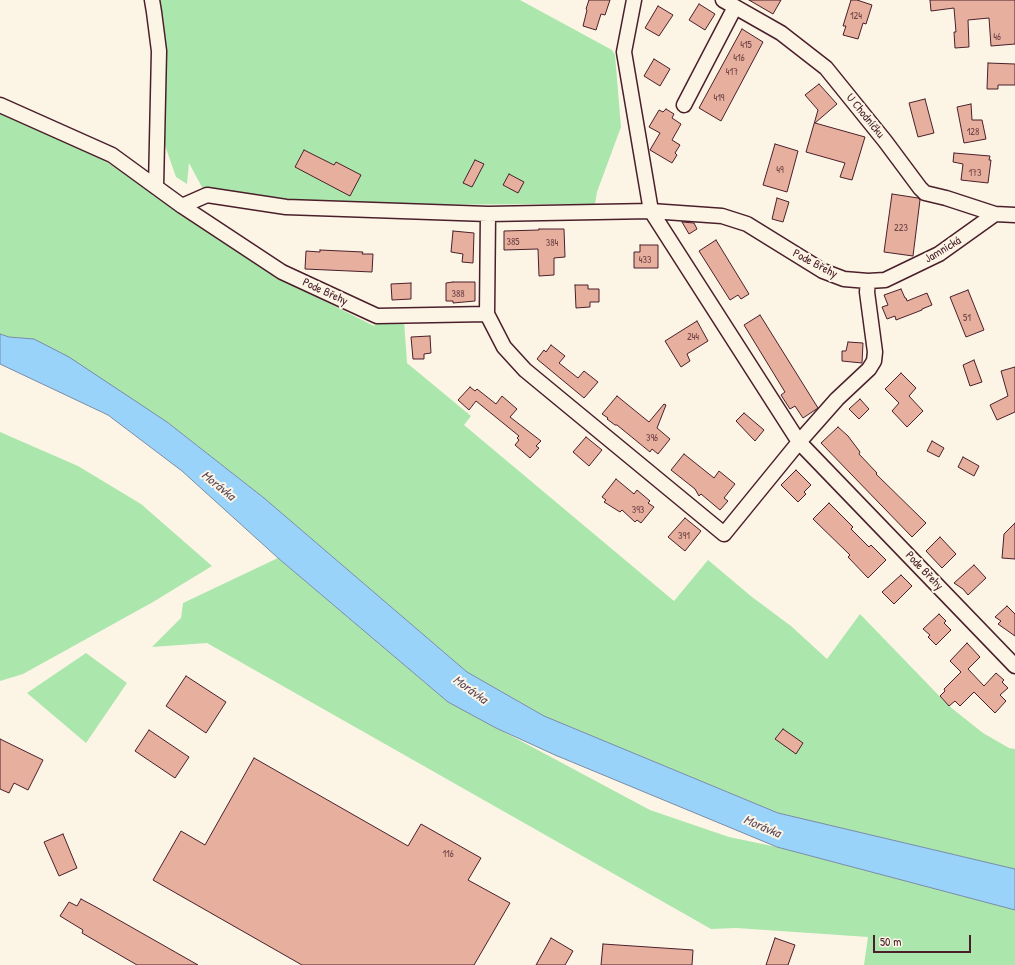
<!DOCTYPE html>
<html>
<head>
<meta charset="utf-8">
<style>
  body { margin:0 }
  #map { position:relative; width:1015px; height:965px; overflow:hidden; background:#fcf5e5; font-family:"Patrick Hand",sans-serif }
  canvas { display:block }
  .scale { position:absolute; left:873px; top:935px; width:98px; height:18px; box-sizing:border-box; border:2px solid #4a1f2b; border-top:0; padding-left:5px; font-size:12px; line-height:14px; white-space:nowrap; color:#4a1f2b; -webkit-text-stroke:3px #fcf5e5; paint-order:stroke }
</style>
</head>
<body>
<div id="map">
<canvas width="1015" height="965"></canvas>
<div class="scale">50 m</div>
</div>
<script>
const c = document.querySelector('canvas').getContext('2d');
c.lineJoin = 'round';
function fill(path, color) {
  c.fillStyle = color;
  c.fill(path, 'evenodd');
}
function shape(rows) {
  const path = new Path2D();
  for (const r of rows) {
    path.moveTo(r[0], r[1]);
    for (let i = 2; i < r.length; i += 2) path.lineTo(r[i], r[i + 1]);
  }
  return path;
}
function trace(path, color, width, dash) {
  c.strokeStyle = color;
  c.lineWidth = width;
  c.lineCap = dash ? 'butt' : 'round';
  c.setLineDash(dash || []);
  c.stroke(path);
}
function drawText(font, color, halo, rows, align = 'center') {
  c.font = font + ' "Patrick Hand",sans-serif';
  c.lineWidth = 4;
  c.setLineDash([]);
  c.textBaseline = 'middle';
  c.strokeStyle = halo;
  c.fillStyle = color;
  for (const [text, x, y, turn = 0] of rows) {
    c.save();
    c.translate(x, y);
    c.rotate((+turn || 0) * Math.PI / 180);
    c.textAlign = isNaN(turn) ? turn : align;
    if (halo) c.strokeText(text, 0, 0);
    c.fillText(text, 0, 0);
    c.restore();
  }
}
fill(shape([
  [156,0,520,0,612,50,615,55,621,127,597,192,595,204,353,205,302,203,204,191,189,163,187,184,176,177,161,134],
  [0,111,101,158,279,278,374,326,376,319,404,320,407,363,471,416,464,425,674,601,708,560,752,597,791,626,827,659,860,614,949,706,983,733,1009,748,1015,749,1015,869,778,813,544,716,467,672,264,498,167,422,34,339,9,337,0,334],
  [0,432,78,466,141,504,212,566,153,602,23,674,0,681],
  [278,558,448,702,650,810,729,837,777,847,1015,910,1015,965,864,965,868,937,736,928,711,929,207,643,152,647,181,618,183,603],
  [86,653,127,683,86,743,27,693]
]), '#abe7ad');
const water = shape([
  [0,334,9,337,34,339,69,357,167,422,264,498,467,672,544,716,778,813,1015,869,1015,910,777,847,555,755,496,728,448,702,278,558,182,471,108,415,0,364,0,334]
]);
fill(water, '#99d3f9');
trace(water, '#798ba7', 1);
const building = shape([
  [589,0,610,0,605,15,601,14,596,30,583,26,587,10,586,9,589,0],
  [749,0,781,0,773,14,749,0],
  [851,0,857,0,872,5,866,24,863,23,858,39,843,35,846,26,843,26,851,0],
  [930,0,1015,0,1015,44,991,46,989,18,968,20,969,47,955,48,954,32,956,32,954,8,931,11,930,0],
  [699,4,715,14,705,30,689,20,699,4],
  [658,6,673,15,659,36,645,28,658,6],
  [742,29,763,42,721,121,699,108,742,29],
  [654,59,670,69,660,86,644,76,654,59],
  [988,63,1015,64,1015,85,998,85,998,89,987,89,988,63],
  [819,84,837,104,815,123,865,137,852,180,840,177,845,163,806,152,818,110,805,95,819,84],
  [925,99,934,133,918,137,909,103,925,99],
  [971,104,972,120,982,120,986,139,964,143,957,107,971,104],
  [666,109,674,114,672,118,681,124,672,140,680,145,675,153,677,155,672,163,650,150,660,133,649,127,659,110,663,112,666,109],
  [775,144,798,151,787,192,763,185,775,144],
  [304,150,334,165,336,162,361,175,350,196,295,167,304,150],
  [954,153,990,156,989,160,991,160,988,183,961,180,963,164,953,162,954,153],
  [475,160,484,164,472,187,463,183,475,160],
  [509,174,524,182,518,193,503,185,509,174],
  [892,194,918,198,920,200,913,256,884,252,892,194],
  [777,198,789,202,783,222,772,219,777,198],
  [682,222,694,223,697,229,689,234,682,222],
  [539,229,564,229,565,257,554,258,554,275,539,276,538,249,504,250,504,231,539,230,539,229],
  [453,231,474,233,473,263,462,262,463,254,451,252,453,231],
  [716,240,749,294,741,299,738,295,730,300,699,251,716,240],
  [640,245,658,245,658,268,634,268,634,252,640,252,640,245],
  [320,250,363,252,362,254,373,254,372,272,305,269,306,251,320,252,320,250],
  [453,282,475,282,475,301,453,303,453,301,446,301,446,283,453,282],
  [411,283,411,299,392,300,391,284,411,283],
  [575,285,588,285,588,289,599,289,599,302,590,302,590,307,576,308,575,285],
  [901,289,905,298,906,298,907,301,927,293,932,305,922,309,922,310,896,320,895,316,887,319,882,307,888,305,884,295,901,289],
  [968,290,984,330,966,337,950,297,968,290],
  [760,315,818,408,803,418,795,406,790,409,781,395,785,392,744,325,760,315],
  [697,321,708,341,687,354,690,361,681,367,665,341,697,321],
  [430,336,431,353,424,354,424,359,413,359,411,337,430,336],
  [848,342,863,343,862,363,842,361,842,351,846,351,848,342],
  [551,345,565,356,559,363,578,378,584,371,598,382,584,398,537,359,544,350,546,352,551,345],
  [974,360,982,382,970,386,963,365,974,360],
  [1015,367,1015,412,997,420,990,405,1008,396,1001,371,1015,367],
  [901,373,916,388,909,396,923,411,907,427,892,411,899,403,885,389,901,373],
  [470,387,475,391,477,389,496,404,502,396,517,409,510,417,541,441,536,446,539,448,530,458,515,445,519,440,517,438,519,436,476,401,469,410,458,400,470,387],
  [617,396,649,422,664,404,666,405,657,428,670,439,658,454,652,449,650,452,617,425,615,425,607,419,608,418,602,414,617,396],
  [860,399,869,409,859,419,849,409,860,399],
  [744,413,764,430,755,441,736,421,744,413],
  [838,427,848,436,860,452,859,454,877,473,876,474,926,523,912,537,821,443,838,427],
  [586,437,602,450,589,466,573,452,586,437],
  [932,441,944,448,939,457,927,451,932,441],
  [684,454,714,478,719,471,735,484,724,498,728,501,720,510,701,494,699,496,695,489,671,470,684,454],
  [963,457,979,466,974,476,958,467,963,457],
  [796,470,811,485,804,492,806,494,798,502,781,485,796,470],
  [616,479,634,494,637,490,650,501,648,503,654,507,641,523,637,520,635,522,622,510,620,512,604,502,606,500,602,497,616,479],
  [829,503,853,527,851,529,869,547,871,545,886,560,868,578,848,557,850,555,813,519,829,503],
  [685,518,701,531,685,551,668,537,685,518],
  [1015,523,1015,559,1002,558,1004,534,1015,523],
  [940,537,956,554,942,568,926,551,940,537],
  [974,565,986,578,968,595,963,589,954,583,974,565],
  [901,575,912,586,894,604,882,592,901,575],
  [1007,606,1015,614,1015,636,998,624,1001,621,995,617,1007,606],
  [939,614,946,621,944,623,951,630,936,645,928,637,930,635,923,629,939,614],
  [967,643,980,657,968,669,984,686,996,673,1004,680,1002,682,1008,688,1000,695,1006,701,995,713,974,692,960,706,955,701,949,706,940,696,945,691,944,689,961,672,950,661,967,643],
  [186,676,226,702,206,733,166,706,186,676],
  [783,729,803,743,796,754,775,739,783,729],
  [149,730,189,757,175,778,135,751,149,730],
  [0,739,43,760,28,790,14,783,9,793,0,789,0,739],
  [254,758,408,846,421,824,481,858,468,880,510,903,474,965,302,965,153,880,181,831,205,845,254,758],
  [63,834,77,868,59,876,44,842,63,834],
  [81,899,96,907,198,965,137,965,82,933,83,930,60,916,69,902,77,906,81,899],
  [551,938,573,951,565,965,536,965,551,938],
  [775,938,795,945,788,965,766,965,775,938],
  [603,944,693,950,692,965,601,965,603,944]
]);
fill(building, '#e7b09e');
trace(building, '#4a1f2b', 1);
const minor = shape([
  [152,0,154,12,159,51,156,187],
  [634,0,624,52,651,211,799,442,1015,666],
  [723,0,781,33,826,68,885,141,920,188,925,193,946,198,995,214],
  [0,105,112,155,182,206,207,195,286,207,488,214,651,211,722,216,747,224,823,271,844,279,868,281,885,280,939,254,995,214,1015,215],
  [684,105,735,7],
  [182,206,282,272,377,316,487,314],
  [488,214,487,314,504,347,525,370,724,534,799,442,837,399,869,369,874,361,875,352,867,292,868,281]
]);
trace(minor, '#4a1f2b', 17);
trace(minor, '#fcf5e5', 14);
drawText('10px', '#714348', null, [
  ["124",856,16],
  ["46",997,37],
  ["415",746,45],
  ["416",739,58],
  ["417",732,72],
  ["419",719,98],
  ["128",973,132],
  ["49",780,170],
  ["173",975,173],
  ["223",901,228],
  ["385",513,242],
  ["384",552,243],
  ["433",645,260],
  ["388",458,294],
  ["51",967,318],
  ["244",693,337],
  ["396",652,438],
  ["393",638,510],
  ["391",684,536],
  ["116",448,854]
]);
drawText('12px', '#4a1f2b', '#fcf5e5', [
  ["U Chodníčku",865,116,51],
  ["Jamnická",943,250,-31],
  ["Pode Břehy",815,264,28],
  ["Pode Břehy",325,292,25],
  ["Pode Břehy",924,571,46]
]);
drawText('italic 13px', '#5e4c5e', '#fcf5e5', [
  ["Morávka",218,486,39],
  ["Morávka",470,690,36],
  ["Morávka",762,827,23]
]);
</script>
</body>
</html>
